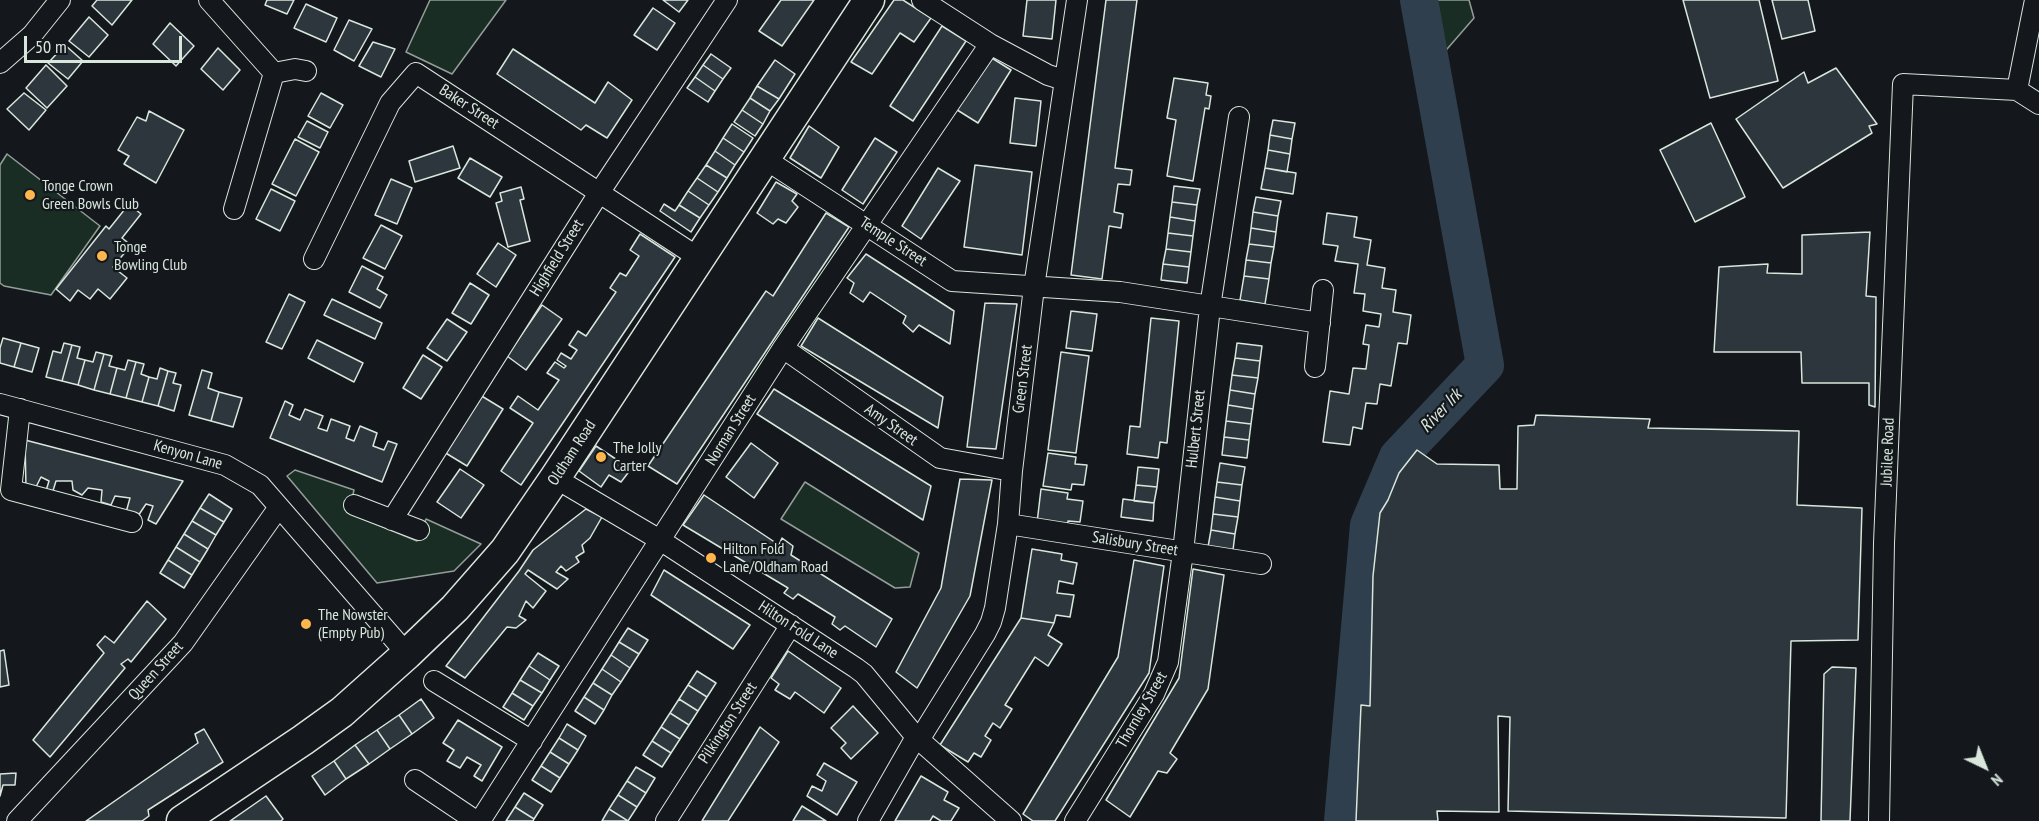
<!DOCTYPE html>
<html>
<head>
<meta charset="utf-8">
<style>
  body { margin:0 }
  #map { position:relative; width:2039px; height:821px; overflow:hidden; background:#14181c; font-family:"PT Sans Narrow",sans-serif }
  canvas { display:block }
  .north { position:absolute; left:1955px; top:737px; width:60px; height:60px; -webkit-text-stroke:4px #14181c; paint-order:stroke; rotate:137deg; font-size:16px; font-weight:700; line-height:24px; text-align:center; color:#d8e6dc }
  .north::after { content:''; display:block; margin:auto; width:21px; height:27px; background:#d8e6dc; clip-path:polygon(50% 0,100% 100%,50% 72%,0 100%) }
  .scale { position:absolute; left:24px; top:36px; width:158px; height:27px; box-sizing:border-box; border:3px solid #d8e6dc; border-top:0; padding-left:8px; font-size:18px; line-height:21px; white-space:nowrap; color:#d8e6dc; -webkit-text-stroke:4px #14181c; paint-order:stroke }
</style>
</head>
<body>
<div id="map">
<canvas width="2039" height="821"></canvas>
<div class="north">N</div>
<div class="scale">50 m</div>
</div>
<script>
const c = document.querySelector('canvas').getContext('2d');
c.lineJoin = 'round';
function fill(path, color) {
  c.fillStyle = color;
  c.fill(path, 'evenodd');
}
function shape(rows) {
  const path = new Path2D();
  for (const r of rows) {
    path.moveTo(r[0], r[1]);
    for (let i = 2; i < r.length; i += 2) path.lineTo(r[i], r[i + 1]);
  }
  return path;
}
function trace(path, color, width, dash) {
  c.strokeStyle = color;
  c.lineWidth = width;
  c.lineCap = dash ? 'butt' : 'round';
  c.setLineDash(dash || []);
  c.stroke(path);
}
function drawText(font, color, halo, rows, align = 'center') {
  c.font = font + ' "PT Sans Narrow",sans-serif';
  c.lineWidth = 4.5;
  c.setLineDash([]);
  c.textBaseline = 'middle';
  c.strokeStyle = halo;
  c.fillStyle = color;
  for (const [text, x, y, turn = 0] of rows) {
    c.save();
    c.translate(x, y);
    c.rotate((+turn || 0) * Math.PI / 180);
    c.textAlign = isNaN(turn) ? turn : align;
    if (halo) c.strokeText(text, 0, 0);
    c.fillText(text, 0, 0);
    c.restore();
  }
}
const green = shape([
  [430,0,506,0,452,74,406,52,430,0],
  [1430,0,1469,0,1474,18,1441,56,1430,0],
  [7,154,100,226,51,295,4,286,0,283,0,165,7,154],
  [295,470,354,490,349,513,417,541,426,519,481,544,454,571,377,583,287,476,295,470],
  [805,482,919,553,910,587,895,588,781,519,805,482]
]);
fill(green, '#1a2d24');
trace(green, '#939e99', 1.5);
trace(shape([
  [1343,821,1369,525,1398,457,1485,365,1419,0]
]), '#2f3f4d', 38);
const building = shape([
  [97,0,132,0,112,25,92,6,97,0],
  [267,0,294,0,287,14,265,5,267,0],
  [663,0,688,0,679,12,663,0],
  [781,0,814,0,782,46,759,31,781,0],
  [894,0,903,0,931,18,914,42,900,33,872,74,851,62,894,0],
  [1027,0,1056,0,1052,39,1023,36,1027,0],
  [1106,0,1137,0,1115,168,1132,170,1130,185,1118,184,1114,212,1123,214,1121,228,1109,226,1102,279,1071,275,1106,0],
  [1683,0,1759,0,1778,81,1710,98,1683,0],
  [1772,0,1808,0,1815,31,1782,39,1772,0],
  [306,4,337,18,326,42,294,28,306,4],
  [653,8,675,23,657,50,634,35,653,8],
  [89,17,108,35,89,57,69,41,89,17],
  [349,20,372,29,354,61,334,50,349,20],
  [170,23,194,46,176,66,153,44,170,23],
  [942,26,966,41,913,121,890,106,942,26],
  [373,42,395,49,381,77,359,66,373,42],
  [65,45,83,61,68,79,48,63,65,45],
  [218,48,240,70,223,90,201,69,218,48],
  [513,49,595,103,608,82,632,100,607,138,586,125,581,130,497,74,513,49],
  [711,54,731,68,723,79,703,65,711,54],
  [987,55,1011,70,978,123,954,108,987,55],
  [775,60,795,74,779,99,757,86,775,60],
  [46,65,67,86,47,108,26,88,46,65],
  [703,65,723,79,715,91,695,77,703,65],
  [1836,68,1877,124,1869,126,1872,133,1783,188,1736,119,1804,72,1808,83,1836,68],
  [695,77,715,91,708,102,687,88,695,77],
  [1174,78,1208,83,1206,95,1211,96,1209,109,1205,108,1193,181,1167,176,1176,120,1167,118,1174,78],
  [757,86,779,99,770,111,750,98,757,86],
  [24,93,46,110,29,130,7,109,24,93],
  [321,93,343,105,330,128,308,116,321,93],
  [750,98,770,111,763,124,742,110,750,98],
  [1015,98,1041,101,1036,146,1010,143,1015,98],
  [742,110,763,124,755,136,734,122,742,110],
  [149,111,184,130,156,183,124,164,129,156,118,150,137,117,146,121,149,111],
  [1273,120,1295,123,1292,139,1270,135,1273,120],
  [307,121,328,132,320,148,298,137,307,121],
  [1711,123,1745,197,1695,222,1660,150,1711,123],
  [732,124,753,138,744,152,723,138,732,124],
  [809,126,839,147,821,178,790,158,809,126],
  [1270,135,1292,139,1290,154,1268,150,1270,135],
  [723,138,744,152,735,165,715,151,723,138],
  [875,138,897,152,863,204,842,190,875,138],
  [295,139,319,152,296,196,272,184,295,139],
  [453,146,460,168,415,182,409,161,453,146],
  [1268,150,1290,154,1287,172,1265,168,1268,150],
  [715,151,735,165,727,178,706,165,715,151],
  [470,158,502,177,490,197,458,178,470,158],
  [706,165,727,178,718,192,697,178,706,165],
  [975,165,1032,172,1022,255,964,247,975,165],
  [938,168,960,181,921,239,902,226,938,168],
  [1265,168,1296,173,1293,194,1261,189,1265,168],
  [697,178,718,192,709,205,688,191,697,178],
  [391,179,412,188,397,224,375,215,391,179],
  [776,182,797,194,792,201,798,207,786,223,778,219,773,224,757,213,776,182],
  [1174,186,1200,189,1197,205,1172,202,1174,186],
  [521,187,524,199,520,200,530,241,508,247,496,203,502,201,500,193,521,187],
  [271,189,295,201,280,231,256,219,271,189],
  [688,191,709,205,700,218,679,205,688,191],
  [1256,197,1281,201,1278,216,1253,212,1256,197],
  [1172,202,1197,205,1195,221,1170,217,1172,202],
  [129,204,141,214,122,238,131,245,113,267,127,278,110,299,98,289,90,299,78,290,70,301,56,289,106,226,109,229,129,204],
  [664,204,675,211,679,205,700,218,691,232,660,211,664,204],
  [1253,212,1278,216,1276,232,1251,228,1253,212],
  [826,213,849,227,677,484,648,466,766,291,773,296,826,213],
  [1327,213,1357,217,1354,237,1371,240,1367,265,1385,268,1382,288,1396,290,1393,312,1411,315,1407,344,1398,343,1391,386,1380,384,1377,404,1366,403,1362,429,1353,427,1350,445,1323,442,1330,391,1349,394,1353,368,1366,369,1369,345,1363,344,1366,325,1379,327,1381,314,1363,311,1365,294,1354,293,1358,264,1335,261,1338,246,1323,244,1327,213],
  [1170,217,1195,221,1193,236,1168,233,1170,217],
  [381,225,402,236,385,269,363,258,381,225],
  [1251,228,1276,232,1274,247,1249,244,1251,228],
  [1870,232,1866,296,1876,297,1875,407,1869,405,1869,383,1802,383,1801,352,1714,352,1719,267,1768,264,1767,273,1802,274,1802,235,1870,232],
  [1168,233,1193,236,1191,252,1166,249,1168,233],
  [640,234,675,257,521,485,501,471,533,423,510,408,518,396,538,410,559,380,547,373,555,362,564,368,566,366,557,360,561,353,571,359,577,350,569,345,578,331,586,336,616,292,610,288,620,273,626,276,639,256,630,250,640,234],
  [498,243,516,255,496,287,477,274,498,243],
  [1249,244,1274,247,1271,263,1246,260,1249,244],
  [1166,249,1191,252,1189,267,1163,264,1166,249],
  [866,254,954,311,950,344,919,325,913,332,903,323,906,316,870,292,863,302,850,293,854,283,847,278,866,254],
  [1246,260,1271,263,1269,279,1244,276,1246,260],
  [1163,264,1189,267,1187,283,1161,280,1163,264],
  [362,266,383,277,377,289,387,295,380,308,349,292,362,266],
  [1244,276,1269,279,1265,304,1240,300,1244,276],
  [470,283,489,295,471,324,452,313,470,283],
  [289,294,305,302,282,349,266,342,289,294],
  [332,299,382,323,375,339,324,315,332,299],
  [985,303,1017,304,996,449,967,447,985,303],
  [542,305,562,319,526,370,507,356,542,305],
  [1071,311,1097,314,1092,351,1066,348,1071,311],
  [818,318,943,397,938,428,801,346,818,318],
  [1151,318,1179,321,1167,443,1160,442,1158,458,1127,454,1130,426,1140,427,1151,318],
  [447,319,467,332,447,361,427,348,447,319],
  [3,338,21,343,14,367,0,363,0,348,3,338],
  [317,340,363,363,354,382,308,358,317,340],
  [21,343,39,348,32,372,14,367,21,343],
  [64,343,72,345,62,381,46,377,53,351,61,353,64,343],
  [1237,343,1262,346,1260,361,1235,358,1237,343],
  [72,345,80,347,77,358,85,360,78,385,62,381,72,345],
  [96,352,104,354,94,390,78,385,85,360,93,362,96,352],
  [1061,352,1089,356,1076,453,1048,450,1061,352],
  [104,354,112,356,109,366,117,368,110,394,94,390,104,354],
  [423,355,442,367,421,399,403,388,423,355],
  [1235,358,1260,361,1258,378,1232,375,1235,358],
  [128,360,136,362,126,398,110,394,117,368,125,370,128,360],
  [136,362,144,364,141,374,149,377,142,402,126,398,136,362],
  [160,368,168,371,158,406,142,402,149,377,157,379,160,368],
  [202,370,212,373,208,388,219,392,211,421,189,415,202,370],
  [168,371,176,373,173,383,181,385,174,411,158,406,168,371],
  [1232,375,1258,378,1255,394,1230,390,1232,375],
  [774,389,931,486,923,520,757,414,774,389],
  [1230,390,1255,394,1253,409,1228,405,1230,390],
  [219,392,242,398,233,427,211,421,219,392],
  [480,395,503,409,467,466,444,452,480,395],
  [285,401,293,405,289,415,300,420,305,409,323,416,318,428,327,431,331,419,350,426,346,438,354,441,360,426,377,433,373,446,384,450,388,441,397,444,382,482,270,438,285,401],
  [1228,405,1253,409,1251,424,1226,421,1228,405],
  [1536,415,1650,419,1648,428,1799,431,1797,505,1862,508,1858,640,1791,641,1786,818,1508,811,1510,717,1498,716,1499,812,1437,811,1438,821,1356,821,1361,705,1370,706,1373,576,1380,513,1388,500,1399,473,1417,450,1437,464,1499,465,1500,489,1517,489,1518,426,1534,425,1536,415],
  [1226,421,1251,424,1249,440,1224,437,1226,421],
  [1224,437,1249,440,1247,458,1222,455,1224,437],
  [25,440,183,481,156,524,148,520,153,506,146,504,136,519,125,516,130,498,115,496,111,505,101,502,102,490,88,488,82,495,73,490,72,481,56,481,52,494,45,494,49,481,41,477,33,493,26,489,25,440],
  [751,443,778,463,754,498,726,477,751,443],
  [596,446,631,469,621,482,609,475,601,487,579,471,596,446],
  [1048,453,1076,457,1075,464,1087,465,1084,485,1072,484,1071,490,1043,486,1048,453],
  [1220,463,1245,467,1242,485,1217,482,1220,463],
  [1138,467,1159,469,1157,487,1136,485,1138,467],
  [460,469,484,485,461,518,437,502,460,469],
  [960,479,992,480,970,596,917,688,896,672,941,588,960,479],
  [1217,482,1242,485,1240,501,1215,497,1217,482],
  [1136,485,1157,487,1154,503,1134,501,1136,485],
  [1041,489,1068,493,1067,499,1083,501,1080,522,1068,521,1067,527,1037,523,1041,489],
  [209,494,232,509,224,522,200,508,209,494],
  [704,495,779,545,782,538,793,546,791,555,892,619,876,647,845,626,840,630,832,624,835,617,798,594,793,599,784,593,788,588,683,525,704,495],
  [1215,497,1240,501,1238,517,1213,514,1215,497],
  [1123,499,1154,503,1153,521,1121,517,1123,499],
  [200,508,224,522,216,535,192,521,200,508],
  [586,509,602,517,590,538,582,545,584,552,576,557,579,562,566,571,561,566,556,572,568,579,557,589,528,570,525,574,546,591,533,608,526,601,519,616,526,620,516,628,507,627,465,678,446,666,519,571,533,550,586,509],
  [1213,514,1238,517,1235,534,1211,530,1213,514],
  [192,521,216,535,208,549,184,534,192,521],
  [1211,530,1235,534,1233,550,1208,547,1211,530],
  [184,534,208,549,200,562,176,547,184,534],
  [176,547,200,562,192,575,168,560,176,547],
  [1032,549,1062,554,1061,560,1077,563,1073,584,1059,581,1057,593,1074,595,1070,617,1056,615,1054,623,1021,618,1032,549],
  [168,560,192,575,184,588,160,573,168,560],
  [1134,560,1164,566,1149,673,1055,821,1033,821,1023,814,1118,657,1134,560],
  [1193,569,1224,575,1208,689,1170,753,1177,759,1167,773,1158,771,1130,817,1106,800,1179,678,1193,569],
  [664,570,750,625,733,649,651,595,664,570],
  [147,601,166,619,131,662,128,659,121,664,125,668,50,757,33,740,104,653,97,645,105,636,114,643,147,601],
  [1021,618,1054,623,1048,635,1062,644,1048,666,1035,657,1005,705,1012,709,1000,728,993,723,985,736,991,740,981,757,974,753,968,762,940,745,1021,618],
  [628,628,648,640,639,654,619,642,628,628],
  [619,642,639,654,630,668,611,655,619,642],
  [4,650,9,685,0,687,0,651,4,650],
  [788,651,841,688,824,713,795,692,790,699,775,690,779,684,771,678,788,651],
  [538,653,559,666,550,680,529,666,538,653],
  [611,655,630,668,621,682,602,669,611,655],
  [529,666,550,680,542,693,520,680,529,666],
  [1832,667,1856,668,1850,821,1821,821,1824,674,1832,667],
  [602,669,621,682,612,695,593,683,602,669],
  [697,671,716,683,707,697,688,685,697,671],
  [520,680,542,693,533,706,512,693,520,680],
  [593,683,612,695,604,710,584,697,593,683],
  [688,685,707,697,698,711,679,699,688,685],
  [512,693,533,706,524,720,503,707,512,693],
  [584,697,604,710,595,724,575,711,584,697],
  [421,699,434,718,412,734,399,715,421,699],
  [679,699,698,711,689,725,670,713,679,699],
  [853,706,878,733,851,759,841,748,846,743,831,728,853,706],
  [670,713,689,725,680,739,661,727,670,713],
  [399,715,412,734,390,749,377,730,399,715],
  [458,720,502,747,482,781,474,776,481,765,467,757,460,768,447,761,454,750,443,743,458,720],
  [567,724,586,736,578,750,559,738,567,724],
  [661,727,680,739,671,753,652,741,661,727],
  [760,727,779,742,728,821,702,821,760,727],
  [204,729,223,762,148,810,149,816,142,821,86,821,198,743,195,734,204,729],
  [377,730,390,749,369,764,355,745,377,730],
  [559,738,578,750,569,764,550,752,559,738],
  [652,741,671,753,662,767,643,755,652,741],
  [355,745,369,764,346,779,334,761,355,745],
  [550,752,569,764,560,778,541,766,550,752],
  [334,761,346,779,325,795,312,776,334,761],
  [824,763,857,782,837,815,807,796,812,786,822,791,826,781,817,775,824,763],
  [541,766,560,778,551,792,532,780,541,766],
  [636,767,655,778,646,793,627,781,636,767],
  [16,773,15,785,3,785,0,796,0,774,16,773],
  [921,776,948,792,944,800,959,808,951,821,941,821,933,816,930,821,895,821,921,776],
  [627,781,646,793,637,807,618,795,627,781],
  [524,793,543,805,534,819,515,807,524,793],
  [618,795,637,807,628,821,609,809,618,795],
  [266,796,283,819,281,821,230,821,266,796],
  [802,806,826,821,793,821,802,806],
  [515,807,534,819,533,821,506,821,515,807],
  [609,809,628,821,602,821,609,809]
]);
fill(building, '#2c363c');
trace(building, '#d8e6dc', 1.5);
const minor = shape([
  [209,0,274,73,234,209],
  [922,0,990,44,1048,75,1064,80],
  [0,63,32,35,60,0],
  [274,73,295,69,306,71],
  [2017,90,2035,0],
  [2017,90,2039,104],
  [765,159,952,281,1120,292,1320,323],
  [314,259,390,103,416,73,699,258],
  [783,348,940,458,1012,471],
  [1315,367,1323,290],
  [0,404,225,465,260,485,407,654],
  [20,409,11,490,132,522],
  [555,478,660,540,856,668,864,674,916,737,1011,821],
  [354,505,419,530],
  [392,520,599,193,727,0],
  [1008,524,1261,564],
  [434,681,532,741],
  [919,740,985,634,991,622,995,608,1008,524,1012,471,1034,287,1077,0],
  [415,780,476,821],
  [17,821,183,643,279,507],
  [480,821,783,348,990,44],
  [666,821,791,625],
  [868,821,916,737],
  [1075,821,1154,694,1168,662,1183,552,1210,307,1239,117],
  [1879,821,1884,543,1903,84,2017,90]
]);
const primary = shape([
  [182,821,303,740,342,712,407,654,455,608,505,551,555,478,869,0]
]);
trace(minor, '#d8e6dc', 22);
trace(primary, '#d8e6dc', 33);
trace(minor, '#14181c', 20);
trace(primary, '#14181c', 30);
for (const [x, y, r, color] of [
  [30,195,6,"#ffb74d"],
  [102,256,6,"#ffb74d"],
  [601,457,6,"#ffb74d"],
  [711,558,6,"#ffb74d"],
  [306,624,6,"#ffb74d"]
]) {
  const dot = new Path2D();
  dot.arc(x, y, r, 0, 2 * Math.PI);
  c.fillStyle = color;
  c.fill(dot);
  trace(dot, '#14181c', 2);
}
drawText('16px', '#d8e6dc', '#14181c', [
  ["Baker Street",469,107,33],
  ["Temple Street",893,242,33],
  ["Highfield Street",557,258,-58],
  ["Green Street",1023,379,-83],
  ["Amy Street",891,425,35],
  ["Hulbert Street",1196,429,-84],
  ["Norman Street",731,430,-58],
  ["Jubilee Road",1888,452,-88],
  ["Oldham Road",572,453,-57],
  ["Kenyon Lane",188,455,16],
  ["Salisbury Street",1135,544,9],
  ["Hilton Fold Lane",798,630,33],
  ["Queen Street",156,671,-48],
  ["Thornley Street",1142,710,-60],
  ["Pilkington Street",728,723,-57]
]);
drawText('16px', '#d8e6dc', '#14181c', [
  ["Tonge Crown",42,186],
  ["Green Bowls Club",42,204],
  ["Tonge",114,247],
  ["Bowling Club",114,265],
  ["The Jolly",613,448],
  ["Carter",613,466],
  ["Hilton Fold",723,549],
  ["Lane/Oldham Road",723,567],
  ["The Nowster",318,615],
  ["(Empty Pub)",318,633]
], 'left');
drawText('italic 18px', '#d8e6dc', '#14181c', [
  ["River Irk",1441,411,-47]
]);
</script>
</body>
</html>
